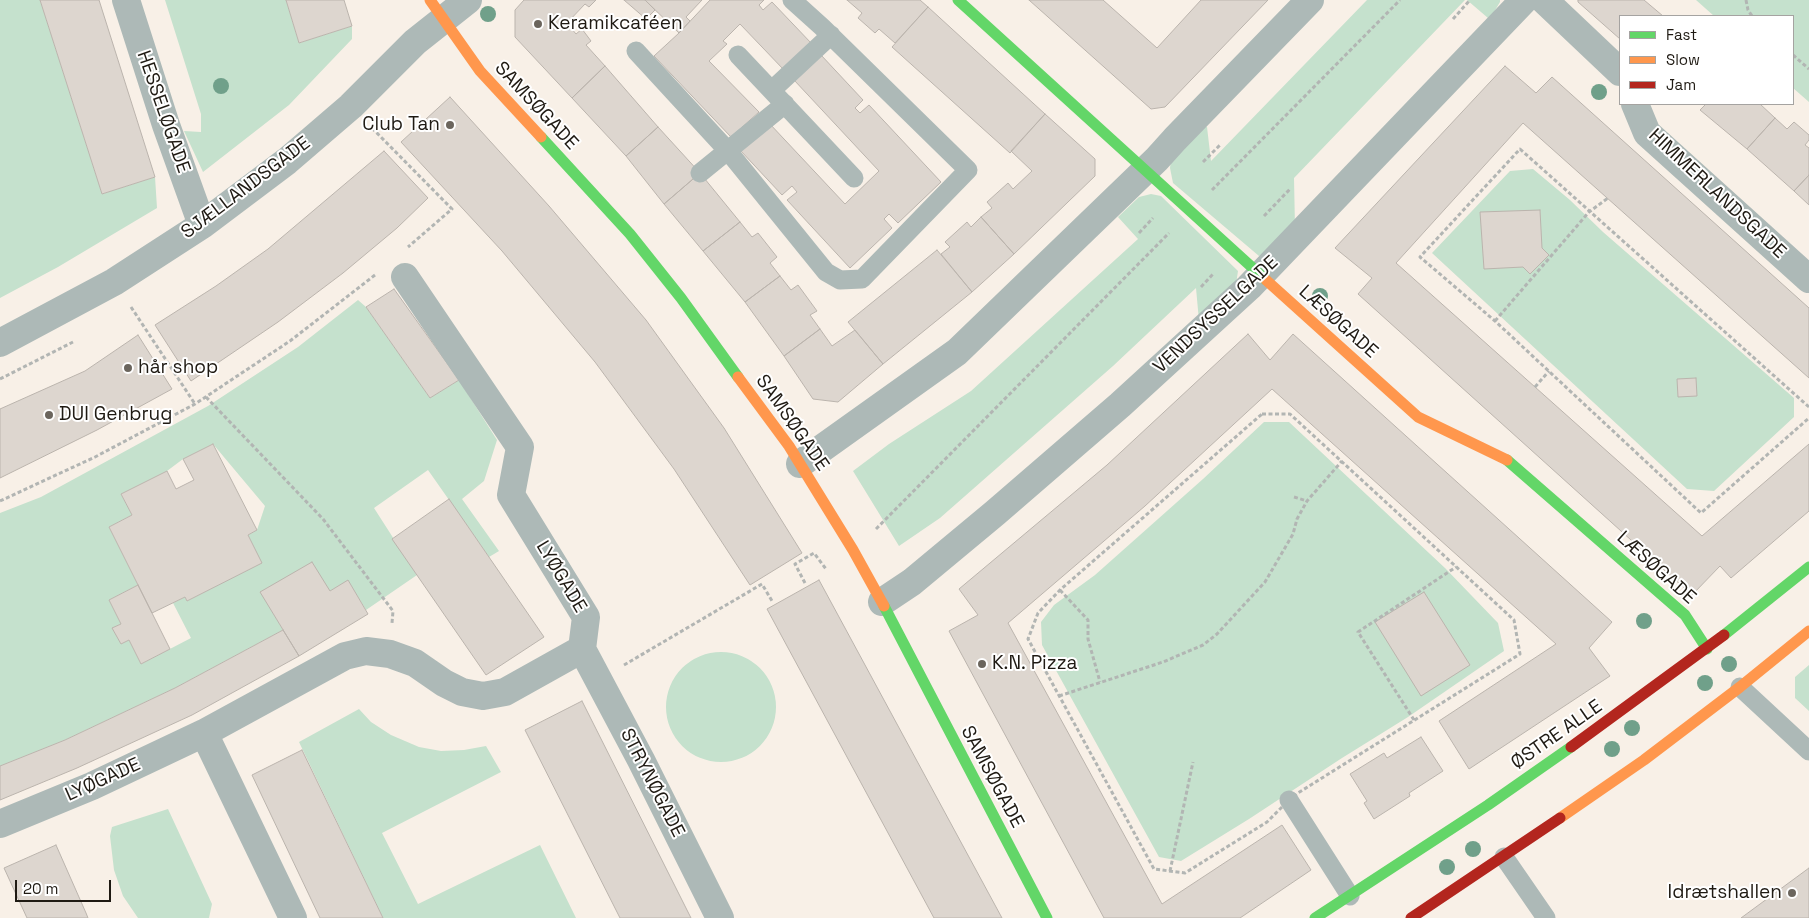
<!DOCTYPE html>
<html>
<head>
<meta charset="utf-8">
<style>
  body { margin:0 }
  #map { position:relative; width:1809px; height:918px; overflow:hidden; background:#f8f0e7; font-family:"Space Grotesk",sans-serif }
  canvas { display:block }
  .legend { position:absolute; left:1619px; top:15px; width:175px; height:90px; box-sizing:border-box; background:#fff; border:1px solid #a5a3a1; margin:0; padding:6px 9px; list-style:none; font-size:15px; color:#1f1a13 }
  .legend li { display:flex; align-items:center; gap:10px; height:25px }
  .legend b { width:25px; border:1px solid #a5a3a1 }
  .scale { position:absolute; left:15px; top:880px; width:96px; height:22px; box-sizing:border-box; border:2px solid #1f1a13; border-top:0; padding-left:6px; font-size:15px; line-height:18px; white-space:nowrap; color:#1f1a13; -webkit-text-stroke:4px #fff; paint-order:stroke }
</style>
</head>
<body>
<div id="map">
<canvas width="1809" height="918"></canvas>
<ul class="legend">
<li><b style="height:6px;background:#63d668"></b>Fast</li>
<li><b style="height:6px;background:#ff974d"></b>Slow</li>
<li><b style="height:6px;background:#b3261e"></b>Jam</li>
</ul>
<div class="scale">20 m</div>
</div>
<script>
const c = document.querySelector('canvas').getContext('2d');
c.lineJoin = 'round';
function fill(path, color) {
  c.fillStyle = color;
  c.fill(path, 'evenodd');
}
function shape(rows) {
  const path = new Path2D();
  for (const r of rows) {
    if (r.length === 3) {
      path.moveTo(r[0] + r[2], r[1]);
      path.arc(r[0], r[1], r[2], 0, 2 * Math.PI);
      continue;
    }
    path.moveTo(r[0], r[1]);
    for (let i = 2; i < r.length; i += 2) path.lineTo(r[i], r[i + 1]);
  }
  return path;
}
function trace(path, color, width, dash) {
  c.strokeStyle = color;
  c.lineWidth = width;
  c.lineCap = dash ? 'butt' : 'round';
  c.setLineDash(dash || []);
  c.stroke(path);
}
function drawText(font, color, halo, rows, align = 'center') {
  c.font = font + ' "Space Grotesk",sans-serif';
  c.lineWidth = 4;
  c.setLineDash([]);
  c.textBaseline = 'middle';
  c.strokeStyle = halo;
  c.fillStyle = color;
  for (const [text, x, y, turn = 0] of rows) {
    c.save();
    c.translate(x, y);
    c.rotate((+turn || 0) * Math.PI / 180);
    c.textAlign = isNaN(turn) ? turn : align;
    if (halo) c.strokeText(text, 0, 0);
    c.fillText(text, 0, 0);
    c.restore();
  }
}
fill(shape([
  [0,0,40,0,102,194,155,177,157,208,58,267,0,298],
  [165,0,286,0,299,43,352,26,352,39,289,105,203,172,184,131,201,132,201,114],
  [1367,0,1465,0,1294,178,1295,228,1267,254,1259,256,1173,183,1170,168,1171,160,1201,125,1207,127,1211,161],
  [1467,0,1500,0,1500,2,1494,12,1488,18],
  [1696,0,1809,0,1809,102,1793,88,1793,16,1714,16],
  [1533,169,1570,200,1603,232,1794,398,1794,417,1714,491,1687,489,1432,253,1510,171],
  [1151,194,1161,196,1238,271,1236,284,1199,321,1196,288,1113,366,940,518,899,546,853,471,889,444,971,391,1138,239,1118,217,1139,197],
  [358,300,366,307,430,398,459,380,497,440,484,481,462,499,499,551,489,557,428,470,374,508,417,575,366,610,348,581,330,591,261,592,283,630,175,688,65,740,0,766,0,513,41,497,208,406,298,347],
  [213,444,265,506,257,530,248,535,261,563,187,601,185,597,173,603,191,638,141,664,129,640,121,644,113,628,121,624,109,600,138,585,109,527,132,515,121,494,167,471,183,459],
  [1264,422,1289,422,1445,568,1498,623,1504,651,1408,717,1342,758,1249,819,1181,861,1159,857,1042,645,1041,622,1054,605,1095,575,1203,479],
  [721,707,55],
  [1809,665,1809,711,1795,698,1795,677],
  [359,709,371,722,391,735,419,747,441,751,464,750,486,746,501,772,382,833,418,904,540,845,576,918,383,918,299,742],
  [168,809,212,904,209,918,138,918,123,896,114,870,110,836,112,827]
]), '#c5e1cd');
const building = shape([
  [40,0,99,0,155,177,102,194,40,0],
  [286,0,344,0,352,26,299,43,286,0],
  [524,0,596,0,589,7,585,4,567,23,576,34,582,29,591,41,586,45,605,66,572,98,515,37,515,10,524,0],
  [624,0,645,0,655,10,646,19,624,0],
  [645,0,702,0,686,17,690,21,679,33,645,0],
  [710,0,764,0,759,5,763,10,772,2,812,44,784,70,740,24,723,41,727,44,709,61,759,112,731,137,654,56,679,33,710,0],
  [847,0,920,0,928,7,895,43,879,29,875,33,858,18,862,13,847,0],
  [1029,0,1103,0,1157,48,1201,0,1268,0,1165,107,1151,109,1029,0],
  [1578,0,1644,0,1663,16,1620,16,1620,39,1578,2,1578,0],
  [928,7,1045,114,1010,153,892,47,928,7],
  [821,55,863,100,855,108,860,113,869,105,941,182,898,223,889,214,884,219,892,228,850,268,787,200,797,192,792,186,782,195,740,150,769,123,845,204,879,171,794,80,821,55],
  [605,66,658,127,626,156,572,98,605,66],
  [1505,66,1536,93,1552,77,1809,308,1809,378,1523,123,1396,263,1702,536,1809,444,1809,511,1731,578,1720,566,1692,595,1358,294,1372,278,1335,248,1505,66],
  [450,97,549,206,646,320,724,428,802,553,750,585,674,469,595,362,502,251,401,142,450,97],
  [1706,104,1760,104,1775,118,1747,149,1700,110,1706,104],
  [1045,114,1095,159,1095,176,1014,254,981,217,992,208,987,202,1008,183,1013,189,1032,171,1011,151,1045,114],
  [1775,118,1787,129,1794,122,1809,135,1809,140,1805,145,1809,148,1809,175,1794,191,1747,149,1775,118],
  [658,127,700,173,664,204,626,156,658,127],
  [384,151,428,198,397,228,343,273,278,322,191,381,155,325,216,286,268,249,384,151],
  [700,173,740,222,703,251,664,204,700,173],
  [1809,175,1809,205,1794,191,1809,175],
  [1540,210,1542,248,1549,255,1530,274,1523,267,1484,269,1480,212,1540,210],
  [981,217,1014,254,972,292,941,254,950,247,945,242,967,222,971,227,981,217],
  [740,222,752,237,758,233,777,257,770,263,780,276,745,302,703,251,740,222],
  [937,250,972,292,883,364,848,322,937,250],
  [780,276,791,290,798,285,817,311,810,315,820,329,784,356,745,302,780,276],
  [394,289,459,380,430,398,366,307,394,289],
  [820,329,832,346,855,330,883,364,838,402,813,399,784,356,820,329],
  [1248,334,1270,360,1293,334,1612,622,1589,648,1610,676,1469,769,1439,721,1556,644,1272,389,1145,506,1008,623,1162,904,1282,825,1311,870,1240,918,1104,918,949,631,978,615,959,589,1107,465,1248,334],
  [138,335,172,389,97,430,0,478,0,409,85,371,138,335],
  [1696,378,1697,396,1678,397,1677,379,1696,378],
  [213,444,257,530,248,535,262,563,187,601,185,597,152,613,109,527,132,515,121,494,167,471,176,489,194,480,183,459,213,444],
  [449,499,544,637,486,675,392,539,449,499],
  [312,562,330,591,348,580,368,614,299,656,260,592,312,562],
  [819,580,1002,918,934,918,767,609,819,580],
  [138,585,170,649,141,664,129,640,121,644,112,628,121,624,109,600,138,585],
  [1424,592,1470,665,1421,696,1375,622,1424,592],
  [283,630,299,656,192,715,77,768,0,800,0,766,65,740,175,688,283,630],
  [582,701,691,918,620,918,525,730,582,701],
  [1421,737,1443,771,1409,793,1410,796,1374,819,1364,803,1367,801,1350,774,1384,753,1387,758,1421,737],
  [302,750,383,918,320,918,252,775,302,750],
  [56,845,86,913,88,918,27,918,4,868,56,845],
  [1809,868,1809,918,1741,918,1809,868]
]);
fill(building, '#ddd6cf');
trace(building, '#bbb4ad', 1);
trace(shape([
  [1746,0,1748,10,1752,16],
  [1453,19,1470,0],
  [1793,55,1809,69],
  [372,128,452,209,408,247],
  [1203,162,1221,144],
  [1212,190,1400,0],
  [1264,216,1291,188],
  [1139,233,1153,218],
  [1201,287,1214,273],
  [131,307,195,404],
  [1495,321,1589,212,1608,198],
  [0,379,73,342],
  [1535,387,1549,371],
  [206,397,323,519,393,611,392,623],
  [1809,407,1520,149,1420,257,1495,321,1701,513,1809,418],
  [1262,414,1290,414,1514,620,1520,654,1298,793,1289,800,1267,822,1185,873,1154,869,1028,639,1038,613,1060,590,1262,414],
  [1294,497,1307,501],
  [0,501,95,457,195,404,290,341,375,275],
  [876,529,1169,233],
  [805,583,795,564,814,553,826,569],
  [1060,590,1088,620,1088,639,1100,682],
  [624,665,762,584,772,601],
  [1059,696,1163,662,1203,645,1217,634,1265,582,1293,534,1297,519,1307,501,1342,461],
  [1414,720,1358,632,1456,567],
  [1170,871,1193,762]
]), '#b2b5b3', 3, [4, 2.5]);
trace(shape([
  [636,51,728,151,826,272,840,280,862,279,968,170,822,27,792,0],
  [738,55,854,178],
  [772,90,831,35],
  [700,173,785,104],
  [1740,687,1809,751],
  [1289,800,1350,896],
  [1504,857,1546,918]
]), '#adb9b7', 19);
trace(shape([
  [126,0,166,125,202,225],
  [1544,0,1620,72],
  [1635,104,1647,133,1809,279],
  [405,277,520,447,511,495,586,617,582,649],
  [0,343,114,282,202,225,287,161,351,106,415,42,468,0],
  [800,464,957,352,1157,159,1175,139,1310,0],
  [882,602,912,582,995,513,1120,405,1249,287,1524,0],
  [582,649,641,760,720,918],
  [204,733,293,918],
  [0,824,92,786,204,733,345,656,366,651,390,654,415,663,444,683,462,692,483,696,505,692,582,649]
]), '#adb9b7', 28);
trace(shape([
  [958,0,1266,280],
  [541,137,630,234,681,298,738,377],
  [1507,460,1685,615,1707,649],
  [884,606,1047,918],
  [1724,635,1809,567],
  [1315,918,1488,805,1571,747]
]), '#63d668', 11);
trace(shape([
  [430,0,480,71,541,137],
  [1266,280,1418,417,1507,460],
  [738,377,789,446,853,550,884,606],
  [1560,818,1644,760,1740,687,1809,631]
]), '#ff974d', 11);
trace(shape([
  [1571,747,1724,635],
  [1411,918,1560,818]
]), '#b3261e', 11);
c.fillStyle = '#70a08a';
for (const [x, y] of [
  [488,14],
  [221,86],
  [1599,92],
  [1320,296],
  [1644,621],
  [1729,664],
  [1705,683],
  [1632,728],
  [1612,749],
  [1473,849],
  [1447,867]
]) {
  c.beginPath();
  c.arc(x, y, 8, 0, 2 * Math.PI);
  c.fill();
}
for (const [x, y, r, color] of [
  [538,24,5,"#6b655d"],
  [450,125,5,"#6b655d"],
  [128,368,5,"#6b655d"],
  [49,415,5,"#6b655d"],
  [982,664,5,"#6b655d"],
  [1792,893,5,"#6b655d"]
]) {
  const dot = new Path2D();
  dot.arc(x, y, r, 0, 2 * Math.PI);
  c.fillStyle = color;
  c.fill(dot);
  trace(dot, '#fff', 2);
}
drawText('19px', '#1f1a13', '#fff', [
  ["Keramikcaféen",548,24],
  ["Club Tan",440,125,"right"],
  ["hår shop",138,368],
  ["DUI Genbrug",59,415],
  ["K.N. Pizza",992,664],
  ["Idrætshallen",1782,893,"right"]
], 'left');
drawText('19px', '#1f1a13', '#fff', [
  ["SAMSØGADE",536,106,47],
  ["HESSELØGADE",163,112,71],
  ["SJÆLLANDSGADE",246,188,-37],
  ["HIMMERLANDSGADE",1717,194,43],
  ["VENDSYSSELGADE",1216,315,-43],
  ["LÆSØGADE",1338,322,42],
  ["SAMSØGADE",792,423,55],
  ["LÆSØGADE",1656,568,42],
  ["LYØGADE",561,577,59],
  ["ØSTRE ALLE",1557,735,-35],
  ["SAMSØGADE",992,777,62],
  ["LYØGADE",103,780,-24],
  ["STRYNØGADE",652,783,63]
]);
</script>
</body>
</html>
